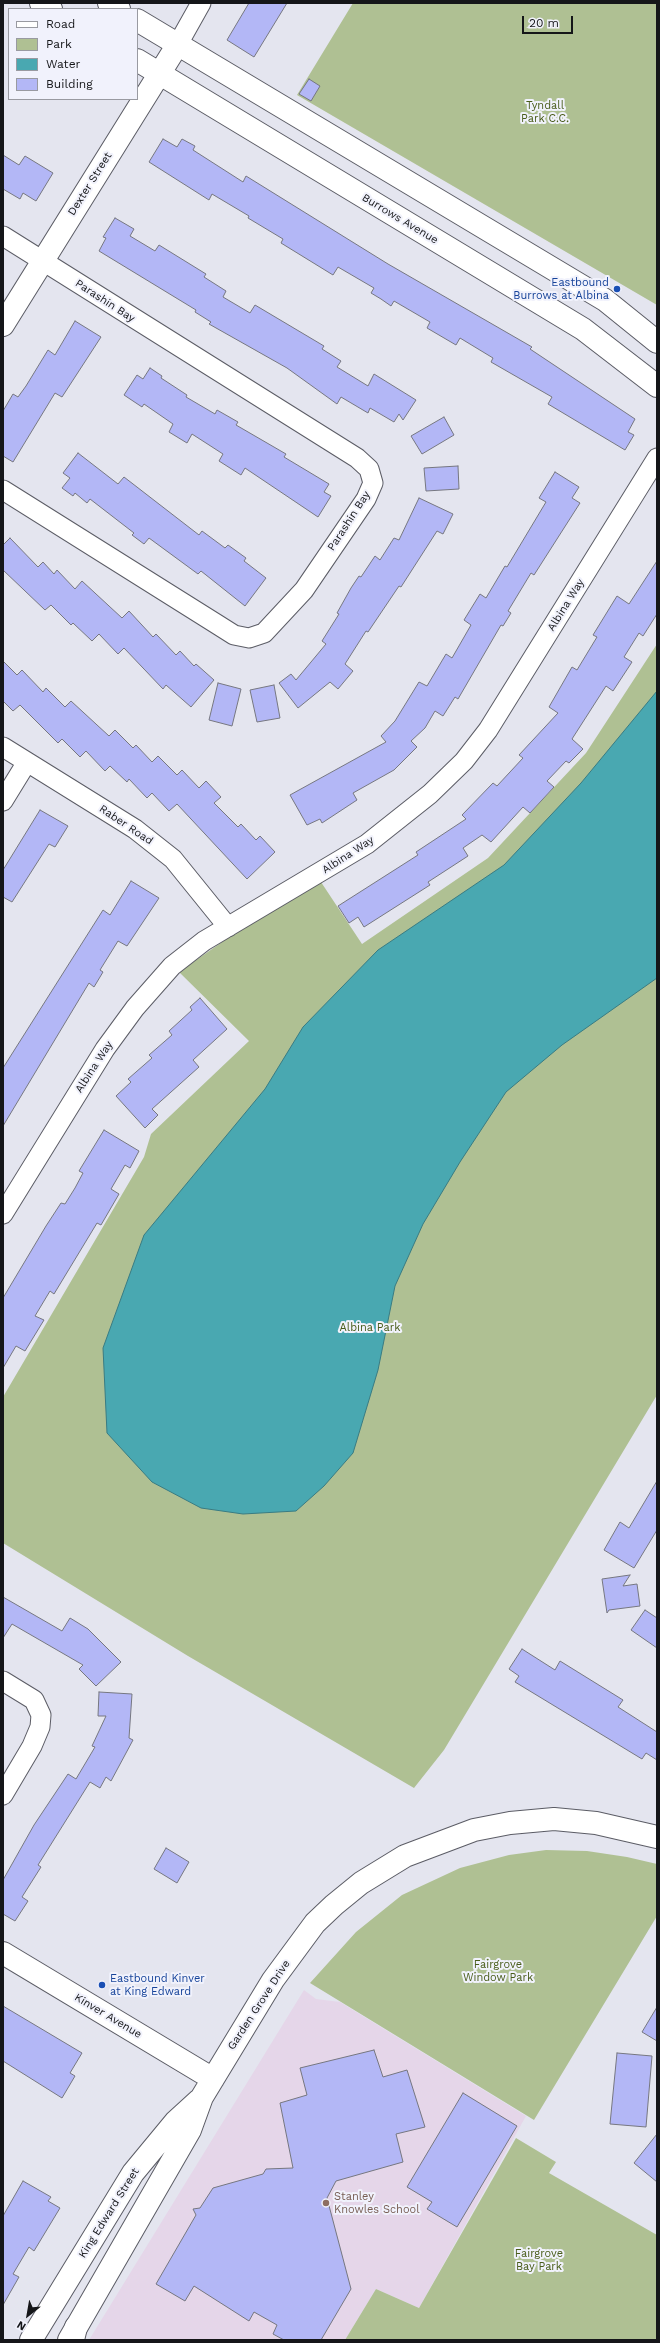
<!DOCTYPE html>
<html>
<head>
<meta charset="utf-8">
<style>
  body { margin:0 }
  #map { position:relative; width:660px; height:2343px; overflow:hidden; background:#e4e5ef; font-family:"Work Sans",sans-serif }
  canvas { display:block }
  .frame { position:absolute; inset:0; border:4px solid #151619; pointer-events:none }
  .legend { position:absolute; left:8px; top:8px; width:130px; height:92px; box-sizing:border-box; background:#f1f2fc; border:1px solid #999aa1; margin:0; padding:5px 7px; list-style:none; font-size:12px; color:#151619 }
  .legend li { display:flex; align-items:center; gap:8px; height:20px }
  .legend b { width:20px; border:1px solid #999aa1 }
  .north { position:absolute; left:8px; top:2295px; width:40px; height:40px; -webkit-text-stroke:3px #f1f2fc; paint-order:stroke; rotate:211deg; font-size:11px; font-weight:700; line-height:16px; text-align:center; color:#151619 }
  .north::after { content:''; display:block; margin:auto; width:14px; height:18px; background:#151619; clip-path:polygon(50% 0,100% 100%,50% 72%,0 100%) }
  .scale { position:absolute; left:522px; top:16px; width:51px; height:18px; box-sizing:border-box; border:2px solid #151619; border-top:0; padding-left:5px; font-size:12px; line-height:14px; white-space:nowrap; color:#151619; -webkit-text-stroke:3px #f1f2fc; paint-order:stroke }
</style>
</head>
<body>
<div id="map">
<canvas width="660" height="2343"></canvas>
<div class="frame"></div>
<ul class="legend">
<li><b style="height:5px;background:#fff"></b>Road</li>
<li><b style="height:11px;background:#afc093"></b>Park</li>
<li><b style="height:11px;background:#49a8b1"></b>Water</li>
<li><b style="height:11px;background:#b3b7f6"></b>Building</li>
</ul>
<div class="north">N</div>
<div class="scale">20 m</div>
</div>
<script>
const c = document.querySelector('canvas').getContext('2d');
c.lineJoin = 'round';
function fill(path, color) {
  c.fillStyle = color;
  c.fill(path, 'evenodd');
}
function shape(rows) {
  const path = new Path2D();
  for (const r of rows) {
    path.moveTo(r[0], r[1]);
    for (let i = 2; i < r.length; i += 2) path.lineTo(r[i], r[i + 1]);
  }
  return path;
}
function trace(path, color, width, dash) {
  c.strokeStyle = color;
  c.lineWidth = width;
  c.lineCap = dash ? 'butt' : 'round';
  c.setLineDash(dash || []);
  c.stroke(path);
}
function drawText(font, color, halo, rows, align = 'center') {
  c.font = font + ' "Work Sans",sans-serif';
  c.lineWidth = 4;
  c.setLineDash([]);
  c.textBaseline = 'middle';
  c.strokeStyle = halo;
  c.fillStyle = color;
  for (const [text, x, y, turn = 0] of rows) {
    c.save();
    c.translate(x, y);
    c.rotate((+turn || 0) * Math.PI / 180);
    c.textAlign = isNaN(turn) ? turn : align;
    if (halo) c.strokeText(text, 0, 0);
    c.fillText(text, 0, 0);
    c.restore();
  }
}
fill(shape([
  [304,1990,316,1999,340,2002,526,2116,419,2308,376,2289,345,2340,89,2340]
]), '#e5d6e9');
fill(shape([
  [353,3,657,3,657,305,297,95],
  [657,644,657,1395,444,1750,414,1788,188,1656,3,1543,3,1397,144,1157,151,1134,249,1041,179,972,317,876,362,944,488,858,586,753],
  [546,1850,587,1851,627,1857,657,1864,657,1916,534,2120,310,1983,356,1932,402,1895,460,1868,509,1855],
  [516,2138,556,2162,549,2173,657,2235,657,2340,345,2340,376,2289,419,2308]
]), '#afc093');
const water = shape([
  [657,691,657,978,562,1045,506,1092,460,1162,423,1224,395,1286,378,1370,353,1453,324,1486,296,1511,243,1514,201,1508,152,1482,107,1433,103,1348,144,1235,265,1089,303,1027,378,950,504,865,581,783,657,691]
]);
fill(water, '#49a8b1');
trace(water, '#397c83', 1);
const building = shape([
  [249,3,287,3,254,57,227,40,249,3],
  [309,79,320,86,311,101,299,94,309,79],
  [163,139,177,147,182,139,195,146,193,150,243,182,246,176,388,264,532,347,530,349,635,419,628,432,634,435,625,450,548,404,552,397,491,362,493,358,460,338,456,345,427,328,430,322,394,301,391,306,381,299,371,293,374,288,338,267,333,275,281,243,283,239,248,218,249,216,212,194,209,200,149,162,163,139],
  [3,155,19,165,25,156,53,173,36,201,23,193,20,199,3,189,3,155],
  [115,218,134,229,130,236,155,251,159,245,206,274,204,277,226,291,223,297,250,313,255,305,324,346,322,349,341,361,337,367,368,386,374,374,416,400,403,420,399,414,394,422,370,408,368,413,341,397,337,404,287,368,209,324,211,322,195,312,196,310,99,251,106,238,103,237,115,218],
  [75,321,101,337,62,397,55,393,13,462,3,456,3,411,13,394,18,397,26,386,48,350,55,355,75,321],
  [150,368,162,376,161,378,187,395,186,397,215,414,217,410,238,422,236,425,286,454,284,457,329,484,324,492,331,496,318,517,245,468,241,475,219,461,223,454,192,434,187,443,169,432,173,424,144,404,142,407,124,395,137,375,143,379,150,368],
  [444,417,454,435,422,454,411,436,444,417],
  [78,453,118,484,124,477,199,535,202,531,225,548,228,545,246,558,244,561,266,578,245,606,201,571,198,574,149,538,144,544,132,535,134,533,90,499,87,503,75,493,73,496,62,488,70,478,63,473,78,453],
  [458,466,459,489,426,491,424,468,458,466],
  [555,472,579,487,572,498,580,503,534,575,531,573,508,611,511,613,503,626,501,625,458,699,455,697,443,716,435,711,425,728,411,741,417,747,394,770,353,793,357,800,322,823,320,819,307,825,290,795,386,742,381,736,395,721,419,682,427,686,446,654,452,658,471,625,464,620,480,594,486,598,505,566,507,567,546,502,539,498,555,472],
  [419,498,453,514,443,534,437,531,401,587,399,586,368,632,366,631,345,664,353,671,338,689,330,682,298,708,279,683,291,674,296,680,326,644,322,641,339,614,337,613,351,588,359,576,361,577,375,556,380,560,394,538,399,540,419,498],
  [10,538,38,567,43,562,54,574,57,570,75,589,82,581,122,618,129,611,153,637,156,634,176,655,180,651,194,666,196,664,214,680,191,707,166,685,163,689,124,648,118,654,99,634,92,641,73,623,71,625,51,605,45,610,3,570,3,545,10,538],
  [657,561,657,614,643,636,639,633,624,657,632,662,613,691,606,686,572,739,583,749,569,763,566,761,547,781,554,787,530,813,523,807,491,842,482,835,463,848,468,856,428,882,430,885,364,927,358,917,349,923,338,906,418,855,416,852,466,819,462,815,493,783,497,786,523,758,519,755,558,713,549,707,572,667,577,670,597,637,593,635,617,596,629,604,657,561],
  [3,661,17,675,22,670,43,692,46,688,65,707,71,701,109,736,115,730,133,748,136,745,152,762,158,756,177,775,182,770,199,788,206,781,221,797,214,803,238,827,241,824,256,840,260,836,275,852,247,879,177,804,169,811,152,793,147,798,129,779,127,782,110,766,105,771,86,751,80,757,62,739,58,743,20,705,13,711,3,701,3,661],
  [218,683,241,689,232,726,209,720,218,683],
  [274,685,280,718,257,722,250,690,274,685],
  [40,810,68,826,55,847,49,844,12,902,3,897,3,870,40,810],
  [131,881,159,898,127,946,118,941,100,970,103,972,94,987,89,983,3,1126,3,1068,103,910,110,915,131,881],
  [200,998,227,1029,193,1060,199,1067,152,1109,158,1115,145,1128,116,1096,131,1082,128,1079,152,1058,149,1055,172,1035,169,1031,192,1010,190,1007,200,998],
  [104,1130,139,1151,130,1168,125,1165,111,1189,119,1194,101,1225,97,1223,54,1294,50,1291,35,1316,44,1320,25,1351,16,1346,3,1368,3,1298,46,1226,61,1203,65,1204,75,1188,83,1173,79,1171,104,1130],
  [657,1481,657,1530,634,1568,604,1550,620,1522,629,1528,657,1481],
  [630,1575,623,1586,637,1584,640,1606,609,1610,607,1613,602,1579,630,1575],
  [3,1597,62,1631,70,1618,88,1629,121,1662,96,1686,79,1669,83,1665,12,1624,3,1638,3,1597],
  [645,1610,657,1618,657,1648,631,1630,645,1610],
  [522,1649,555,1670,560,1661,623,1700,618,1707,657,1732,657,1760,646,1753,642,1759,515,1682,519,1676,509,1669,522,1649],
  [99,1692,132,1694,129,1738,133,1740,111,1781,106,1777,100,1788,90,1782,38,1865,41,1867,22,1897,28,1901,15,1921,3,1914,3,1880,34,1825,68,1774,76,1779,95,1747,92,1746,106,1716,98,1716,99,1692],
  [166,1848,189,1862,177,1883,154,1869,166,1848],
  [3,2006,82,2053,70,2073,75,2076,62,2098,3,2061,3,2006],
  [657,2007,657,2041,642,2032,657,2007],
  [374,2050,383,2077,407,2070,425,2127,396,2134,403,2162,336,2181,327,2198,351,2289,321,2340,284,2340,273,2334,277,2325,254,2312,249,2321,194,2286,185,2301,156,2284,196,2215,193,2209,200,2208,213,2188,263,2174,266,2169,293,2168,280,2103,307,2095,300,2068,374,2050],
  [617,2053,652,2056,646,2127,610,2124,617,2053],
  [463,2093,517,2126,457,2227,427,2209,432,2202,407,2187,463,2093],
  [657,2134,657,2182,634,2163,657,2134],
  [23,2181,51,2197,48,2201,60,2208,34,2251,29,2247,13,2274,19,2277,3,2305,3,2216,23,2181]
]);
fill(building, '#b3b7f6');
trace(building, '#767780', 1);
const minor = shape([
  [178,44,201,3],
  [3,236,357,458,369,469,373,483,366,499,304,590,264,633,249,638,234,635,215,623,3,490],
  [3,747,135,829,173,859,228,927],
  [3,801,27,762],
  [3,1214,105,1049,135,1008,172,966,204,941,367,844,430,794,464,761,488,730,657,458],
  [3,1681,34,1700,41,1715,40,1727,32,1746,3,1795]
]);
const tertiary = shape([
  [41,3,51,9],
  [109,3,119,9],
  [137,20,605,300,657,342],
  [137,60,583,329,657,386],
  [3,325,178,44],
  [3,1953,213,2079],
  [31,2340,133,2173,176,2121,199,2100],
  [69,2340,190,2130,202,2097,273,1980,315,1923,334,1905,361,1883,405,1856,474,1830,510,1823,554,1819,596,1823,657,1837]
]);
const primary = shape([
  [73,2340,76,2327]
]);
trace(minor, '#5b5c65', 21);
trace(tertiary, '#5b5c65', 24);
trace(primary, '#5b5c65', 24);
trace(minor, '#fff', 19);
trace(tertiary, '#fff', 22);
trace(primary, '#fff', 22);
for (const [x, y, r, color] of [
  [617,289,4,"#1a4fb4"],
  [102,1985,4,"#1a4fb4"],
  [326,2203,4,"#8d6e63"]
]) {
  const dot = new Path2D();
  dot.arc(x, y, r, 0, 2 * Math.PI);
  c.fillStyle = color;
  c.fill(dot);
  trace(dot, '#f1f2fc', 1.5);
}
drawText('11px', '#495d1a', '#f1f2fc', [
  ["Tyndall",545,106],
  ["Park C.C.",545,119],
  ["Albina Park",370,1328],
  ["Fairgrove",498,1965],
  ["Window Park",498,1978],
  ["Fairgrove",539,2254],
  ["Bay Park",539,2267]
]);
drawText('11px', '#151619', '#f1f2fc', [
  ["Dexter Street",90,184,-58],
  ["Burrows Avenue",400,219,31],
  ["Parashin Bay",105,301,33],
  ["Parashin Bay",349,521,-57],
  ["Albina Way",566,605,-58],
  ["Raber Road",126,825,34],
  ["Albina Way",348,855,-33],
  ["Albina Way",94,1067,-57],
  ["Garden Grove Drive",259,2005,-57],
  ["Kinver Avenue",108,2016,31],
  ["King Edward Street",109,2213,-58]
]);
drawText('11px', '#164399', '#f1f2fc', [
  ["Eastbound",609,283],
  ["Burrows at Albina",609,296],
  ["Eastbound Kinver",110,1979,"left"],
  ["at King Edward",110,1992,"left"]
], 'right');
drawText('11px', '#785e54', '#f1f2fc', [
  ["Stanley",334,2197],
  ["Knowles School",334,2210]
], 'left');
</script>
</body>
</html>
